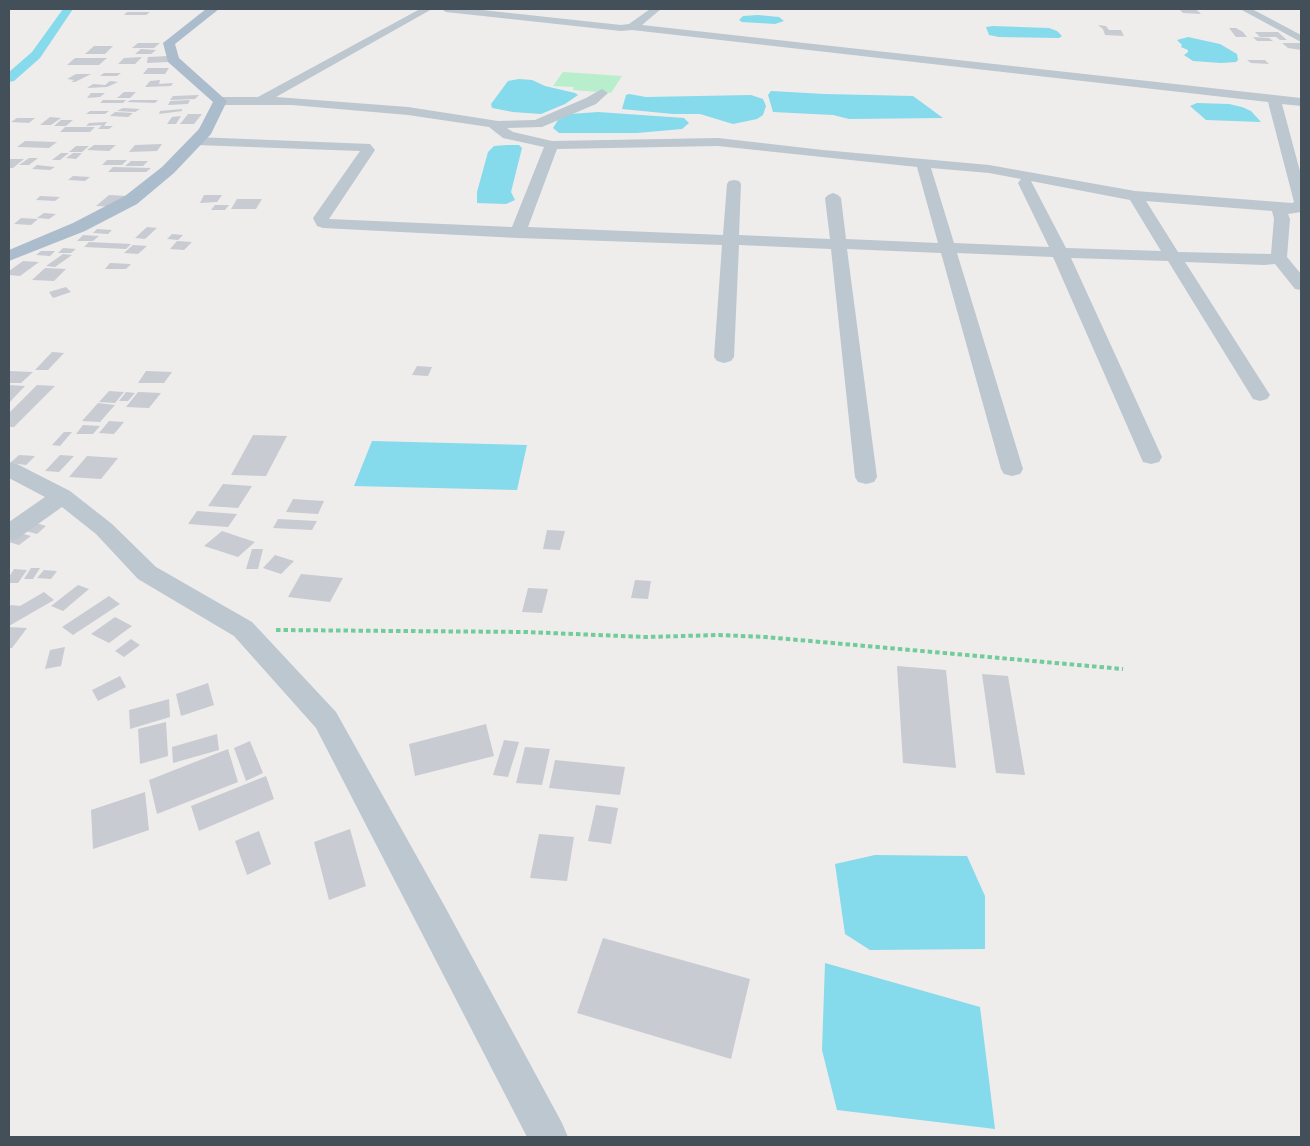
<!DOCTYPE html>
<html>
<head>
<meta charset="utf-8">
<style>
  body { margin:0 }
  #map { position:relative; width:1310px; height:1146px; overflow:hidden; background:#efecec; font-family:"Open Sans",sans-serif }
  canvas { display:block }
  .frame { position:absolute; inset:0; border:10px solid #445059; pointer-events:none }
</style>
</head>
<body>
<div id="map">
<canvas width="1310" height="1146"></canvas>
<div class="frame"></div>
</div>
<script>
const c = document.querySelector('canvas').getContext('2d');
c.lineJoin = 'round';
function fill(path, color) {
  c.fillStyle = color;
  c.fill(path, 'evenodd');
}
function shape(rows) {
  const path = new Path2D();
  for (const r of rows) {
    path.moveTo(r[0], r[1]);
    for (let i = 2; i < r.length; i += 2) path.lineTo(r[i], r[i + 1]);
  }
  return path;
}
function trace(path, color, width, dash) {
  c.strokeStyle = color;
  c.lineWidth = width;
  c.lineCap = dash ? 'butt' : 'round';
  c.setLineDash(dash || []);
  c.stroke(path);
}
fill(shape([
  [563,72,622,76,611,93,573,90,574,87,553,86]
]), '#b8eecb');
fill(shape([
  [758,15,779,17,784,21,775,24,742,22,739,20,743,16],
  [993,26,1049,28,1057,31,1062,36,1059,38,999,37,989,35,986,27],
  [1188,37,1220,44,1237,54,1238,60,1236,62,1221,63,1193,61,1184,55,1188,52,1188,50,1181,47,1182,45,1177,40],
  [519,79,532,80,545,86,575,93,578,95,565,104,541,114,513,112,492,108,491,104,508,81],
  [771,91,824,94,913,96,943,118,849,119,833,115,773,112,768,95],
  [629,94,646,97,751,95,763,99,766,106,763,115,757,119,733,124,700,114,673,114,622,109,626,95],
  [1197,103,1229,104,1242,107,1251,111,1261,122,1206,120,1190,106],
  [598,112,684,118,689,123,682,129,637,133,559,133,553,128,558,120,570,114],
  [507,145,519,145,522,148,511,192,515,200,506,204,477,203,477,192,488,152,494,146],
  [372,441,527,445,517,490,354,486],
  [875,855,967,856,985,896,985,949,870,950,845,934,835,864],
  [825,963,980,1007,995,1129,837,1110,822,1050]
]), '#85daeb');
fill(shape([
  [63,9,73,9,40,58,14,81,9,82,9,72,32,52,63,9]
]), '#85daeb');
fill(shape([
  [1179,9,1196,9,1201,14,1183,13],
  [127,12,150,12,146,15,124,15],
  [1098,25,1106,26,1109,30,1121,30,1124,36,1105,35,1103,29],
  [1229,28,1236,28,1243,32,1247,37,1236,37],
  [1255,32,1278,32,1287,40,1280,40,1276,37,1260,37],
  [1253,37,1269,38,1273,41,1257,41],
  [138,43,160,43,154,48,132,48],
  [1282,43,1301,43,1301,50,1288,48],
  [94,46,113,46,105,54,85,54],
  [141,49,156,50,151,54,135,54],
  [169,56,168,62,147,63,148,57],
  [142,57,135,64,118,64,124,58],
  [75,58,107,58,99,65,67,65],
  [1247,60,1265,60,1269,64,1251,63],
  [148,68,169,68,165,74,143,74],
  [104,73,121,73,117,76,100,76],
  [76,74,91,74,75,82,71,82,74,80,67,79],
  [160,80,159,84,173,83,171,86,145,87,150,81],
  [110,81,118,82,107,87,87,88,93,84,105,85],
  [124,92,136,92,130,98,117,98],
  [91,93,105,93,100,97,87,98],
  [199,95,195,99,170,100,173,96],
  [103,100,126,100,123,103,100,103],
  [131,100,158,100,155,103,127,102],
  [190,100,188,104,168,105,170,101],
  [123,108,140,109,135,112,117,111],
  [182,109,182,111,159,114,160,111],
  [90,111,109,111,105,114,86,114],
  [115,112,133,113,128,117,110,116],
  [188,114,202,114,194,124,180,124],
  [181,116,176,124,167,124,172,117],
  [50,117,61,118,51,125,40,125],
  [17,118,35,118,29,123,11,122],
  [61,120,73,120,66,126,54,126],
  [107,122,104,126,113,126,109,129,98,129,102,125,86,126,89,123],
  [65,127,95,127,90,132,60,132],
  [25,141,57,142,49,148,17,147],
  [162,144,157,151,129,152,135,145],
  [94,145,116,145,109,151,87,150],
  [76,146,89,146,82,152,69,152],
  [61,153,69,153,60,160,52,160],
  [73,153,82,153,76,159,66,158],
  [29,158,38,158,29,165,19,165],
  [9,159,24,159,13,168,9,168],
  [107,160,127,160,122,165,102,165],
  [131,161,148,161,143,166,125,166],
  [37,165,55,167,50,170,32,169],
  [113,167,151,168,146,172,108,172],
  [73,176,90,177,85,181,68,180],
  [109,195,128,196,116,207,96,206],
  [204,195,222,195,217,202,200,203],
  [40,196,60,197,55,201,36,200],
  [237,199,262,199,256,209,231,209],
  [215,205,229,205,225,210,211,210],
  [44,213,56,214,49,219,37,218],
  [21,218,38,219,31,225,14,224],
  [147,227,157,228,145,239,135,238],
  [97,229,112,230,108,234,93,233],
  [172,234,183,235,178,240,167,239],
  [83,235,99,236,93,241,77,241],
  [177,241,192,242,184,250,170,249],
  [89,242,131,244,126,249,84,247],
  [133,245,147,246,138,254,124,253],
  [63,248,76,249,71,253,58,253],
  [41,251,55,251,50,256,36,255],
  [63,254,72,255,55,267,46,266],
  [23,261,39,262,20,276,9,275,9,271],
  [110,263,131,264,126,269,105,269],
  [45,268,66,269,54,281,32,280],
  [66,287,71,292,53,298,49,292],
  [52,352,64,353,48,370,35,370],
  [417,366,432,367,428,376,412,375],
  [9,371,33,372,21,383,9,383],
  [146,371,172,372,164,383,138,383],
  [9,385,25,386,9,403],
  [37,385,55,386,14,427,9,427,9,413],
  [109,391,124,392,115,403,99,402],
  [126,392,135,393,128,401,119,401],
  [138,392,161,393,149,408,126,407],
  [98,403,115,405,100,422,82,421],
  [109,421,124,422,114,434,99,433],
  [83,425,100,426,93,434,76,434],
  [64,432,72,432,60,446,52,445],
  [253,435,287,436,266,476,231,475],
  [19,455,35,456,26,465,10,463],
  [60,455,74,456,59,472,45,471],
  [87,456,118,458,101,479,69,477],
  [223,484,252,486,238,508,208,506],
  [293,499,324,501,318,514,286,512],
  [197,511,237,514,228,527,188,524],
  [278,519,317,521,312,530,273,528],
  [36,523,46,526,37,534,26,531],
  [547,530,565,531,560,550,543,549],
  [222,531,255,542,238,557,204,546],
  [20,533,31,536,19,545,9,542],
  [252,549,263,549,258,569,246,569],
  [275,555,294,561,281,574,263,568],
  [31,568,40,568,33,579,24,579],
  [14,569,27,570,18,583,9,583,9,577],
  [44,570,57,571,51,579,37,578],
  [301,574,343,578,330,602,288,597],
  [635,580,651,581,648,599,631,598],
  [78,585,89,589,63,611,51,606],
  [528,588,548,589,542,613,522,612],
  [44,592,54,600,9,626,9,607,11,605,20,606],
  [109,596,120,604,73,635,62,627],
  [115,617,132,626,109,643,91,634],
  [9,627,27,628,12,648,9,648],
  [131,639,140,645,124,657,115,651],
  [65,647,61,666,45,669,50,650],
  [897,666,946,670,956,768,903,763],
  [982,674,1008,676,1025,775,996,773],
  [120,676,126,687,98,701,92,690],
  [208,683,214,705,181,716,176,694],
  [169,699,170,717,130,729,129,710],
  [166,722,168,756,140,764,138,729],
  [486,724,494,756,415,776,409,744],
  [217,734,219,750,173,763,172,747],
  [504,740,519,742,508,777,493,775],
  [250,741,263,773,246,781,234,748],
  [525,747,550,749,542,785,516,783],
  [228,749,238,782,157,814,149,780],
  [555,760,625,767,620,795,549,788],
  [266,776,274,799,199,831,191,806],
  [145,792,149,830,93,849,91,810],
  [596,805,618,808,611,844,588,841],
  [350,829,366,886,329,900,314,842],
  [259,831,271,864,247,875,235,841],
  [539,834,574,837,567,881,530,878],
  [603,938,750,979,731,1059,577,1013]
]), '#c8cbd1');
trace(shape([
  [276,630,526,632,646,637,719,635,765,637,1123,669]
]), '#71cc9b', 4, [4.5, 3]);
fill(shape([
  [420,9,432,9,276,97,408,107,498,121,535,120,586,98,602,89,608,93,596,104,542,127,507,128,513,132,552,141,718,138,823,150,989,165,1135,191,1292,203,1294,202,1268,102,632,30,621,31,446,12,441,9,473,9,621,25,629,24,650,9,661,9,642,25,1301,98,1301,106,1282,104,1301,175,1301,212,1288,214,1290,219,1287,257,1301,274,1301,290,1295,289,1275,264,1264,265,1185,262,1270,395,1267,399,1260,401,1253,399,1168,261,1071,258,1162,457,1159,462,1151,464,1143,462,1053,257,957,253,1023,469,1020,474,1012,476,1004,474,1001,469,941,253,847,249,877,477,874,482,866,484,858,482,855,477,831,249,739,245,734,357,731,361,724,363,717,361,714,357,722,245,518,238,323,228,317,226,313,218,360,151,196,145,189,141,196,137,370,144,375,150,329,219,512,227,544,147,503,138,489,127,408,115,292,105,220,105,214,101,220,97,258,97,420,9],
  [718,146,917,167,938,243,846,239,841,198,838,195,833,193,828,195,825,198,830,239,739,235,741,184,739,181,734,180,729,181,727,184,723,235,528,227,557,149,718,146],
  [931,168,989,173,1021,179,1018,183,1049,247,954,243,931,168],
  [1031,181,1130,200,1161,251,1066,248,1031,181],
  [1146,201,1272,211,1274,219,1271,254,1178,252,1146,201],
  [1240,9,1252,9,1301,35,1301,42,1240,9],
  [9,462,17,464,70,491,112,524,156,567,252,622,336,712,444,905,562,1123,568,1137,527,1137,316,728,234,636,138,579,96,534,62,507,17,539,9,541,9,522,45,497,9,478,9,462]
]), '#bcc7cf');
fill(shape([
  [206,9,219,9,175,44,179,58,227,101,211,134,174,173,137,204,85,231,9,261,9,250,73,223,125,196,162,167,199,129,213,102,168,62,163,43,206,9]
]), '#abbdcc');
</script>
</body>
</html>
